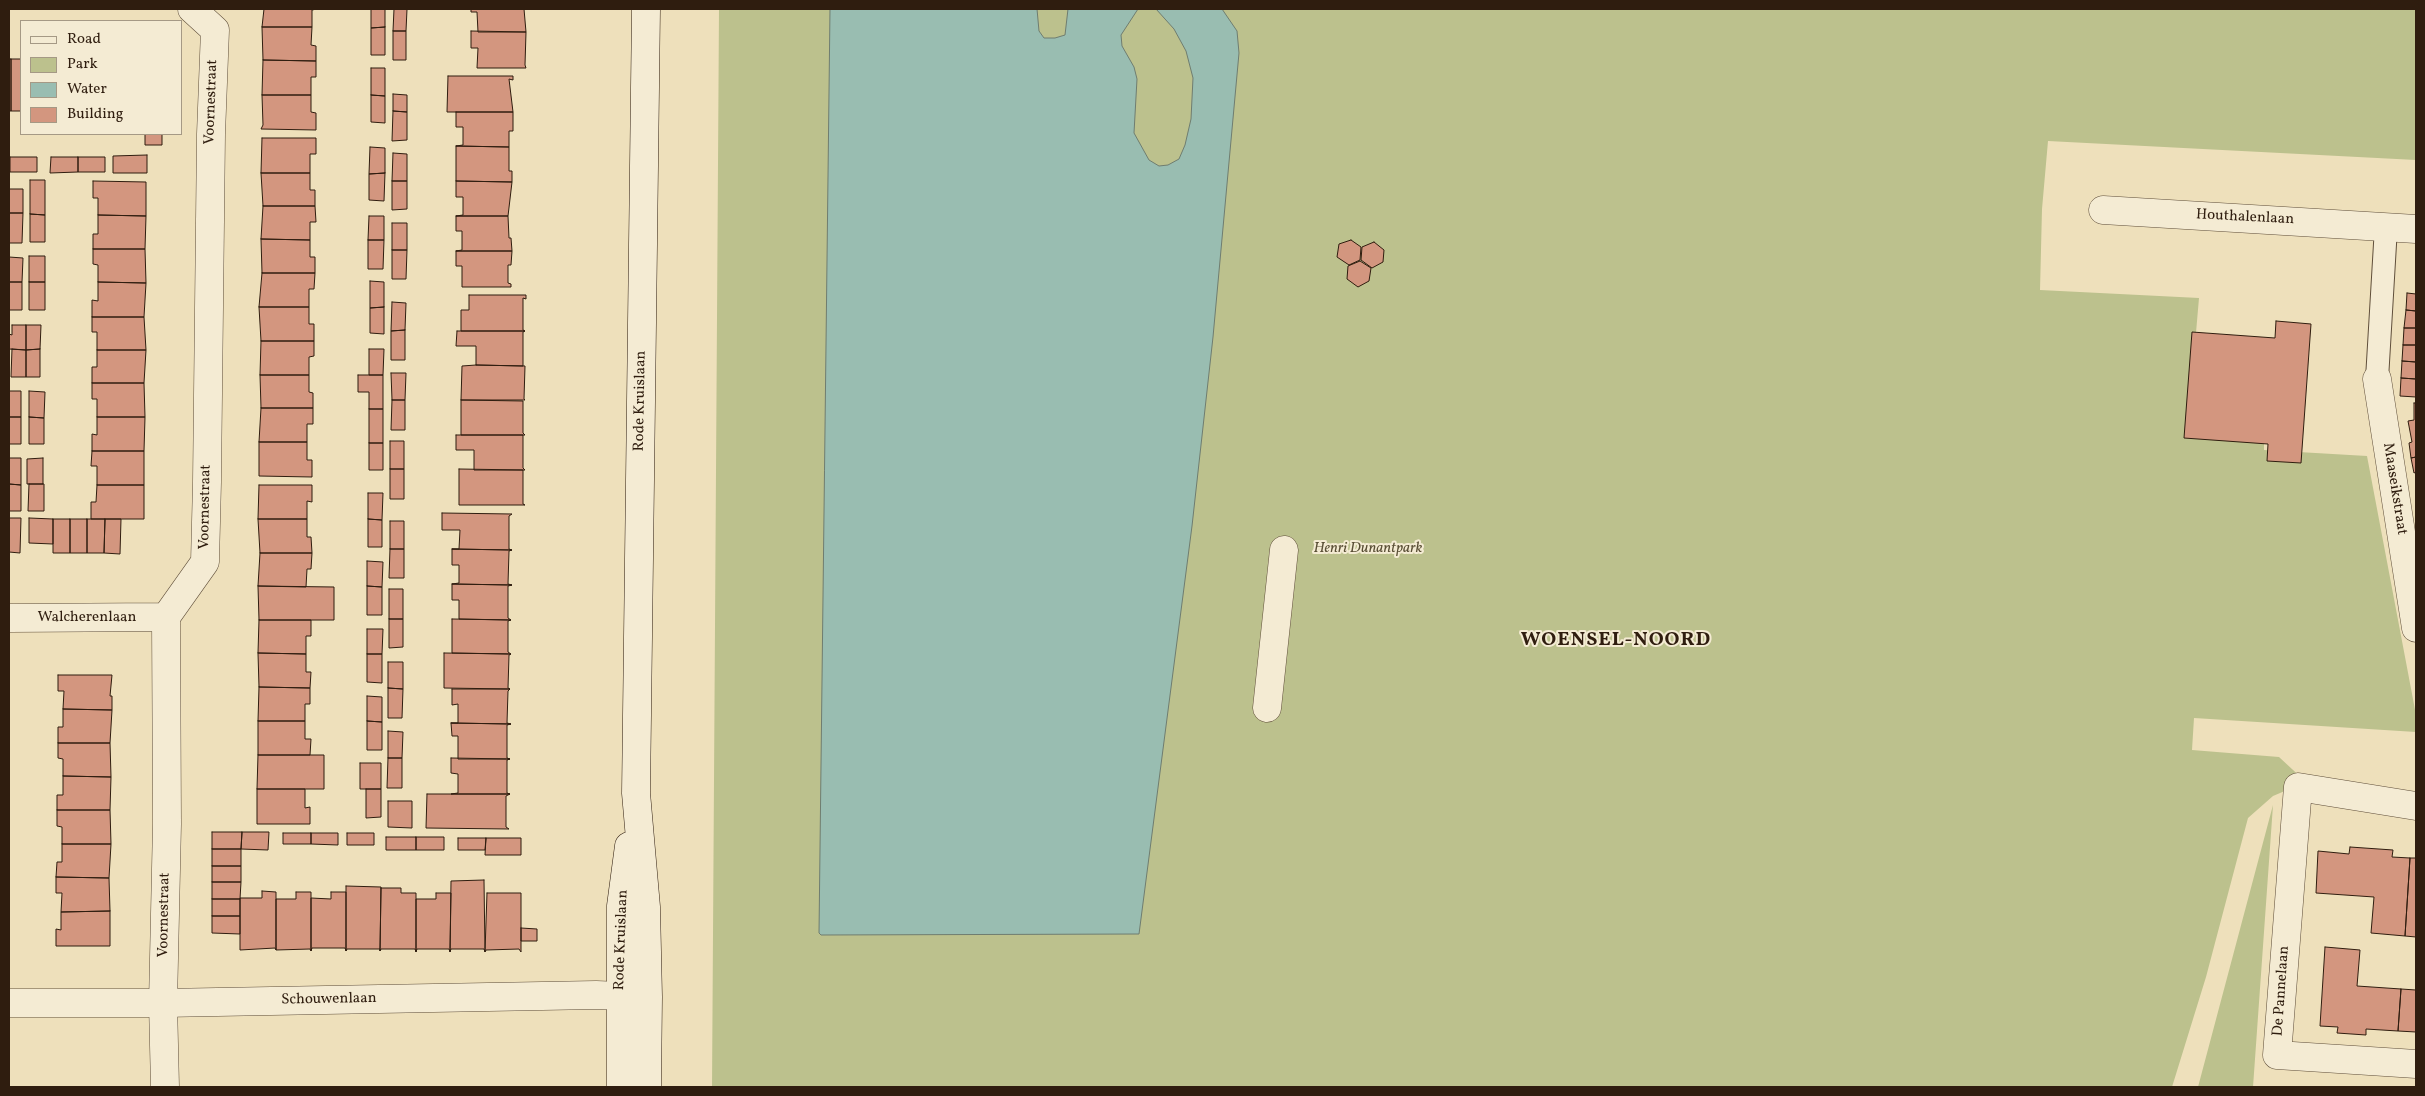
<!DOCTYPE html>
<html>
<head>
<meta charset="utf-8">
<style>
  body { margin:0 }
  #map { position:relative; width:2425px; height:1096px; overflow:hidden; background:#eee0bb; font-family:Vollkorn,serif }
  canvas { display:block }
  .frame { position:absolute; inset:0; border:10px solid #2f1d0f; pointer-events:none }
  .legend { position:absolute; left:20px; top:20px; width:162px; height:115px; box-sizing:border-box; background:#f4ebd3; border:1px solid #a59985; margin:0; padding:6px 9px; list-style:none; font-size:15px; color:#2f1d0f }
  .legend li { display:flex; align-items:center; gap:10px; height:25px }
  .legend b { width:25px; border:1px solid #a59985 }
</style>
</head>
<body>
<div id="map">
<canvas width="2425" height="1096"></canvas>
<div class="frame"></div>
<ul class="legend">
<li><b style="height:6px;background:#f4ebd3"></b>Road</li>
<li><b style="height:14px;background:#bcc18d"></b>Park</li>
<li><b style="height:14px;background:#99bdb1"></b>Water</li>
<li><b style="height:14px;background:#d3967f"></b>Building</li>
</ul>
</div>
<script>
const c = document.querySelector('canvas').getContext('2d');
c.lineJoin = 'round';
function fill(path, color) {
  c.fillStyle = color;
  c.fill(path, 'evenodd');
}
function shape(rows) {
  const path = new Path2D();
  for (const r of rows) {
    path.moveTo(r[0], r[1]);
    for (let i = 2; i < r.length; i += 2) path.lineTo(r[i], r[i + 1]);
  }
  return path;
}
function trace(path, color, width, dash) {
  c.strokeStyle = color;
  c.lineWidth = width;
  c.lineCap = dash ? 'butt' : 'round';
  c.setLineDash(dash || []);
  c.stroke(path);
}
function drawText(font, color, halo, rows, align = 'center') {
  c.font = font + ' Vollkorn,serif';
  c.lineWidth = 4;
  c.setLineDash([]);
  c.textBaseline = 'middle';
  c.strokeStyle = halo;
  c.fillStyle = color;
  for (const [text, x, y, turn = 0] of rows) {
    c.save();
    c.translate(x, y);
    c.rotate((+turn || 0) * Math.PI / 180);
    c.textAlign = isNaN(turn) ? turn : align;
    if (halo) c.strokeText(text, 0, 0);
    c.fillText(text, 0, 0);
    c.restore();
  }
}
fill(shape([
  [719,9,2416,9,2416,160,2048,141,2042,209,2040,290,2199,298,2188,425,2264,428,2264,450,2367,456,2416,715,2416,732,2194,718,2192,750,2279,757,2306,782,2273,796,2248,818,2206,977,2172,1087,712,1087],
  [2273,805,2253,1087,2198,1087]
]), '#bcc18d');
const water = shape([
  [830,9,1037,9,1039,31,1044,38,1055,38,1065,35,1068,9,1138,9,1121,35,1122,46,1134,67,1137,79,1134,133,1149,160,1159,166,1168,165,1179,159,1185,145,1191,119,1193,78,1186,51,1174,29,1156,9,1222,9,1237,31,1239,53,1213,337,1192,526,1139,934,821,935,819,933,830,9]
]);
fill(water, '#99bdb1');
trace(water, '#6f7d70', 1);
const building = shape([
  [264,9,317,9,312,10,312,27,262,27,264,9],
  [371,9,385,9,385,27,371,28,371,9],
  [394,9,407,9,406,31,393,31,394,9],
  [471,9,524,9,526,32,478,32,477,12,471,12,471,9],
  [262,27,312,27,311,45,316,46,316,61,263,60,262,27],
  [385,27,385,55,371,55,371,28,385,27],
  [393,31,406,31,406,60,393,60,393,31],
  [471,31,526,32,525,65,526,68,477,68,478,48,471,48,471,31],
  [9,59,11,59,11,111,9,111,9,59],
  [11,59,21,59,21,111,11,111,11,59],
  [263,60,316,61,316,77,311,77,311,95,262,95,263,60],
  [371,68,385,68,385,96,371,95,371,68],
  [448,76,513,76,513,80,509,79,513,112,447,112,448,76],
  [393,94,407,95,407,112,393,111,393,94],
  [262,95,311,95,311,112,316,113,316,130,261,129,263,125,262,95],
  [371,95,385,96,385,123,371,122,371,95],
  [393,111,407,112,407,140,392,141,393,111],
  [456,112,513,112,513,131,509,131,509,147,456,146,463,145,463,127,456,127,456,112],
  [145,134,162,134,162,145,145,145,145,134],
  [262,138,316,138,316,154,310,154,310,173,261,173,262,138],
  [456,146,509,147,509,171,512,171,512,182,456,181,456,146],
  [370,147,385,148,385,173,369,174,370,147],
  [393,153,407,154,407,181,392,181,393,153],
  [147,155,147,173,113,173,113,156,147,155],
  [10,157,37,157,37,172,10,172,10,157],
  [51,157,78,157,78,172,50,173,51,157],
  [78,157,105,157,105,172,78,172,78,157],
  [261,173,310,173,310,190,315,190,315,206,263,206,261,173],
  [385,173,384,201,369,200,369,174,385,173],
  [30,180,45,180,45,215,30,214,30,180],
  [93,181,146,182,146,216,98,215,98,198,93,198,93,181],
  [392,181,407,181,407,209,392,210,392,181],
  [456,181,512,182,508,216,456,216,463,215,463,197,456,197,456,181],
  [9,189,23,189,23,213,9,213,9,189],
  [263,206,315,206,316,222,310,222,310,240,261,239,263,206],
  [9,213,23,213,22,243,9,243,9,213],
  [30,214,45,215,45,242,30,242,30,214],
  [98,215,146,216,145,249,93,249,93,234,98,234,98,215],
  [369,216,384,216,384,240,368,240,369,216],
  [456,216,508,216,509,238,511,238,512,251,456,251,462,250,462,231,456,231,456,216],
  [392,223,407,223,407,250,392,250,392,223],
  [261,239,310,240,310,257,315,257,315,273,262,273,261,239],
  [368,240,384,240,383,269,368,269,368,240],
  [1351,240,1361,247,1360,260,1349,265,1337,257,1339,244,1351,240],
  [1374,242,1384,250,1383,262,1372,268,1361,260,1362,247,1374,242],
  [93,249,145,249,146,283,98,282,98,265,93,264,93,249],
  [392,250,407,250,406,279,392,279,392,250],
  [456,251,512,251,511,265,508,265,508,283,511,284,511,287,462,287,462,266,456,266,456,251],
  [29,256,45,256,45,282,29,282,29,256],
  [9,257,23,258,22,282,9,282,9,257],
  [1360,261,1371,268,1369,281,1358,287,1347,279,1348,266,1360,261],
  [262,273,315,273,314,289,309,289,309,307,259,307,262,273],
  [370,281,384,282,384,307,370,308,370,281],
  [9,282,22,282,22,310,9,310,9,282],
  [29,282,45,282,45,310,29,310,29,282],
  [98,282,146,283,144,317,92,317,92,300,98,301,98,282],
  [2407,293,2416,294,2416,311,2406,310,2407,293],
  [469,295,526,295,526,299,523,298,523,330,525,331,461,331,461,310,469,310,469,295],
  [392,302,406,303,405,330,391,331,392,302],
  [259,307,309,307,309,324,314,324,314,341,261,341,259,307],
  [384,307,384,334,370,333,370,308,384,307],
  [2406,310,2416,311,2416,328,2404,328,2406,310],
  [92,317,144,317,146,350,97,350,97,332,92,332,92,317],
  [2276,321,2311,324,2301,463,2267,461,2268,444,2184,438,2192,332,2275,338,2276,321],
  [12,325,26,325,26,350,9,349,9,334,12,335,12,325],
  [26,325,41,325,40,349,26,350,26,325],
  [2404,328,2416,328,2416,345,2403,345,2404,328],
  [405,330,405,360,391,360,391,331,405,330],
  [457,331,525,331,523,332,523,366,476,365,476,346,456,346,457,331],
  [261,341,314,341,314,356,309,357,309,375,260,375,261,341],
  [2403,345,2416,345,2416,362,2402,361,2403,345],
  [12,349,26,350,26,377,11,377,12,349],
  [40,349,40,377,26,377,26,350,40,349],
  [369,349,384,349,383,375,369,375,369,349],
  [97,350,146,350,144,383,92,383,92,367,97,367,97,350],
  [2402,361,2416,362,2416,379,2401,378,2402,361],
  [476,365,525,366,524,399,525,400,461,400,462,366,476,365],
  [391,373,406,373,405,400,392,400,391,373],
  [260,375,309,375,309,392,313,393,313,408,261,408,260,375],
  [358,375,383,375,383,409,369,409,369,392,358,392,358,375],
  [2401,378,2416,379,2416,397,2400,396,2401,378],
  [92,383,144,383,145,417,97,417,97,399,92,399,92,383],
  [9,391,21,391,21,417,9,417,9,391],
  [29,391,45,392,44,418,29,417,29,391],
  [392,400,405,400,405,430,391,430,392,400],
  [461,400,523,401,523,433,525,435,461,435,461,400],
  [2414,403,2416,403,2416,457,2411,458,2409,443,2412,442,2408,421,2414,420,2414,403],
  [261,408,313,408,313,424,307,424,307,442,259,442,261,408],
  [369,409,383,409,383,443,369,443,369,409],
  [9,417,21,417,21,444,9,444,9,417],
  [29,417,44,418,44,444,29,444,29,417],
  [97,417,145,417,144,451,92,451,92,434,97,435,97,417],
  [456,435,523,435,523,468,525,470,474,470,474,450,456,450,456,435],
  [390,441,404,441,404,469,390,469,390,441],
  [259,442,307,442,307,460,312,460,312,477,259,476,259,442],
  [369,443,383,443,383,470,369,470,369,443],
  [92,451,144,451,144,485,97,485,97,466,91,466,92,451],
  [2416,457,2416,472,2414,473,2411,458,2416,457],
  [9,458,21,458,21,485,9,484,9,458],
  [43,458,43,484,27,484,27,459,43,458],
  [390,469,404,469,404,499,390,499,390,469],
  [459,469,523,470,523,504,525,505,459,505,459,469],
  [9,484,21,485,21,511,9,511,9,484],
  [29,484,44,484,44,511,28,511,29,484],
  [97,485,144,485,144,519,91,519,91,502,96,502,97,485],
  [259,485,312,485,312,502,307,501,307,519,258,519,259,485],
  [368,493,383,493,382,520,368,519,368,493],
  [442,513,512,514,509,516,509,549,512,550,452,549,459,549,460,530,442,530,442,513],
  [9,518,21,518,20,553,9,552,9,518],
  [29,518,53,519,53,544,29,543,29,518],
  [53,519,70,519,70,553,53,553,53,519],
  [70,519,87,519,87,553,70,553,70,519],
  [87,519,105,519,104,553,87,553,87,519],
  [105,519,121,519,120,554,104,553,105,519],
  [258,519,307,519,307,537,311,537,312,553,260,553,258,519],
  [368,519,382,520,382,547,368,547,368,519],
  [390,521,404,521,404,549,390,549,390,521],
  [390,549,404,549,404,578,389,578,390,549],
  [452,549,512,550,509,551,508,584,512,585,452,584,459,583,459,565,452,565,452,549],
  [260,553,312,553,311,569,307,569,306,587,258,586,260,553],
  [367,561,383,562,382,587,367,586,367,561],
  [452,584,512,585,508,586,508,618,511,620,459,619,459,600,452,600,452,584],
  [258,586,334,587,334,620,259,620,258,586],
  [367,586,382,587,382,615,367,615,367,586],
  [389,589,403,589,403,619,389,619,389,589],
  [389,619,403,619,403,647,389,648,389,619],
  [452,619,511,620,508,621,508,652,511,654,452,653,452,619],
  [259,620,311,620,311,636,306,636,306,654,258,653,259,620],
  [367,629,383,629,382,654,367,654,367,629],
  [258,653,306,654,306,672,311,672,310,688,259,687,258,653],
  [444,653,511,654,509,655,508,688,510,689,444,688,444,653],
  [367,654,382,654,382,683,367,682,367,654],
  [388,662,403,662,403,689,388,688,388,662],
  [58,675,112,675,110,696,112,696,112,710,63,709,64,691,58,691,58,675],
  [259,687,310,688,310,704,305,704,305,721,258,721,259,687],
  [388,688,403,689,402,718,388,718,388,688],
  [452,689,510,689,508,691,507,723,511,724,451,723,458,723,458,704,452,705,452,689],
  [367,696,382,697,382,722,367,721,367,696],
  [63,709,112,710,110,743,58,743,58,727,63,727,63,709],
  [258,721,305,721,305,739,311,739,310,755,258,755,258,721],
  [367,721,382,722,382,750,367,750,367,721],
  [451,723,511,724,507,725,507,758,510,759,458,759,458,736,452,736,451,723],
  [388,731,403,732,402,758,388,758,388,731],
  [58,743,110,743,111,777,63,776,63,759,58,758,58,743],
  [258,755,324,755,324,789,257,789,258,755],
  [388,758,402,758,402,788,387,788,388,758],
  [451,758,510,759,507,760,507,793,510,794,451,794,458,793,458,774,451,773,451,758],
  [360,763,381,763,381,789,360,789,360,763],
  [63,776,111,777,110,810,57,810,57,795,63,795,63,776],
  [257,789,305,789,305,808,310,807,310,824,257,824,257,789],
  [366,789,381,789,381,817,366,818,366,789],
  [427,794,510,794,506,796,506,827,509,829,426,828,427,794],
  [388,801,412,801,412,828,388,827,388,801],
  [57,810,110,810,111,844,62,844,62,827,57,826,57,810],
  [212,832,242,832,241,849,212,849,212,832],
  [242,832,269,832,268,850,241,849,242,832],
  [283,833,311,833,311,844,283,844,283,833],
  [311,833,338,833,338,845,311,844,311,833],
  [347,833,374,833,374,845,347,845,347,833],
  [386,837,416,837,416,850,386,850,386,837],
  [416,837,444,837,444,850,416,850,416,837],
  [458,838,486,838,485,850,458,850,458,838],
  [486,838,521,838,521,855,485,855,486,838],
  [62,844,111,844,109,878,56,877,57,862,62,862,62,844],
  [2350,847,2393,850,2392,857,2410,858,2405,936,2371,933,2374,897,2316,893,2318,851,2349,854,2350,847],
  [212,849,241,849,241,866,212,866,212,849],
  [2410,858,2416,858,2416,937,2405,936,2410,858],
  [212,866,241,866,241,882,212,882,212,866],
  [56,877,109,878,110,911,61,912,62,893,56,893,56,877],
  [484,880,485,952,484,949,451,949,450,952,451,881,484,880],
  [212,882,241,882,240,899,212,899,212,882],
  [346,886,381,887,380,951,380,949,347,949,346,951,346,886],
  [381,888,401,888,401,893,416,893,416,952,415,949,381,949,380,951,381,888],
  [262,891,276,892,276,950,275,948,240,950,240,898,262,898,262,891],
  [296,892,311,892,311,951,310,949,276,950,276,899,296,899,296,892],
  [331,892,346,892,346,951,345,948,312,948,311,951,311,898,331,899,331,892],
  [436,893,451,893,450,952,449,949,417,949,416,952,416,899,436,899,436,893],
  [487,893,521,893,521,952,519,949,486,950,485,952,487,893],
  [212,899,240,899,240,916,212,916,212,899],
  [110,911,110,946,56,946,56,929,61,930,61,912,110,911],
  [212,916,240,916,240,934,212,933,212,916],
  [521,928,537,929,537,941,521,941,521,928],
  [2325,947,2360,950,2357,986,2401,989,2398,1031,2366,1029,2366,1035,2337,1033,2338,1027,2320,1026,2325,947],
  [2401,989,2416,990,2416,1032,2398,1031,2401,989]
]);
fill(building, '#d3967f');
trace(building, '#2f1d0f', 1);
const service = shape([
  [2377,379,2386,227]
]);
const pedestrian = shape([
  [2377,379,2416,628],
  [1267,708,1284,550]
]);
const minor = shape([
  [2103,210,2416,229],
  [9,618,166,617],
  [2416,806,2298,787,2277,1055,2416,1064],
  [9,1003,163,1003,596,995,645,997],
  [165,1087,163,1003,167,824,166,617,205,562,207,482,211,134,215,30,192,9]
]);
const secondary = shape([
  [646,9,636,793,646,907,648,997,647,1087],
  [621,1087,621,906,629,846]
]);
trace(service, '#5f4e3a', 24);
trace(pedestrian, '#5f4e3a', 29);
trace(minor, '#5f4e3a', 29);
trace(secondary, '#2f1d0f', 29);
trace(service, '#f4ebd3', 22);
trace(pedestrian, '#f4ebd3', 28);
trace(minor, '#f4ebd3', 28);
trace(secondary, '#f4ebd3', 28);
drawText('15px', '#2f1d0f', '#f4ebd3', [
  ["Voornestraat",212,102,-88],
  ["Houthalenlaan",2245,218,3],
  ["Rode Kruislaan",641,401,-89],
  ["Maaseikstraat",2394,489,81],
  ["Voornestraat",206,507,-89],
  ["Walcherenlaan",87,618],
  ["Voornestraat",165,915,-89],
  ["Rode Kruislaan",622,940,-88],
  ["De Pannelaan",2282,991,-86],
  ["Schouwenlaan",329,1000,-1]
]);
drawText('italic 15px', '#594e35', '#f4ebd3', [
  ["Henri Dunantpark",1368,549]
]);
c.letterSpacing = '1px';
drawText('bold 20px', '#2f1d0f', '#f4ebd3', [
  ["WOENSEL-NOORD",1616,641]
]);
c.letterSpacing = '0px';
</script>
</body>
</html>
